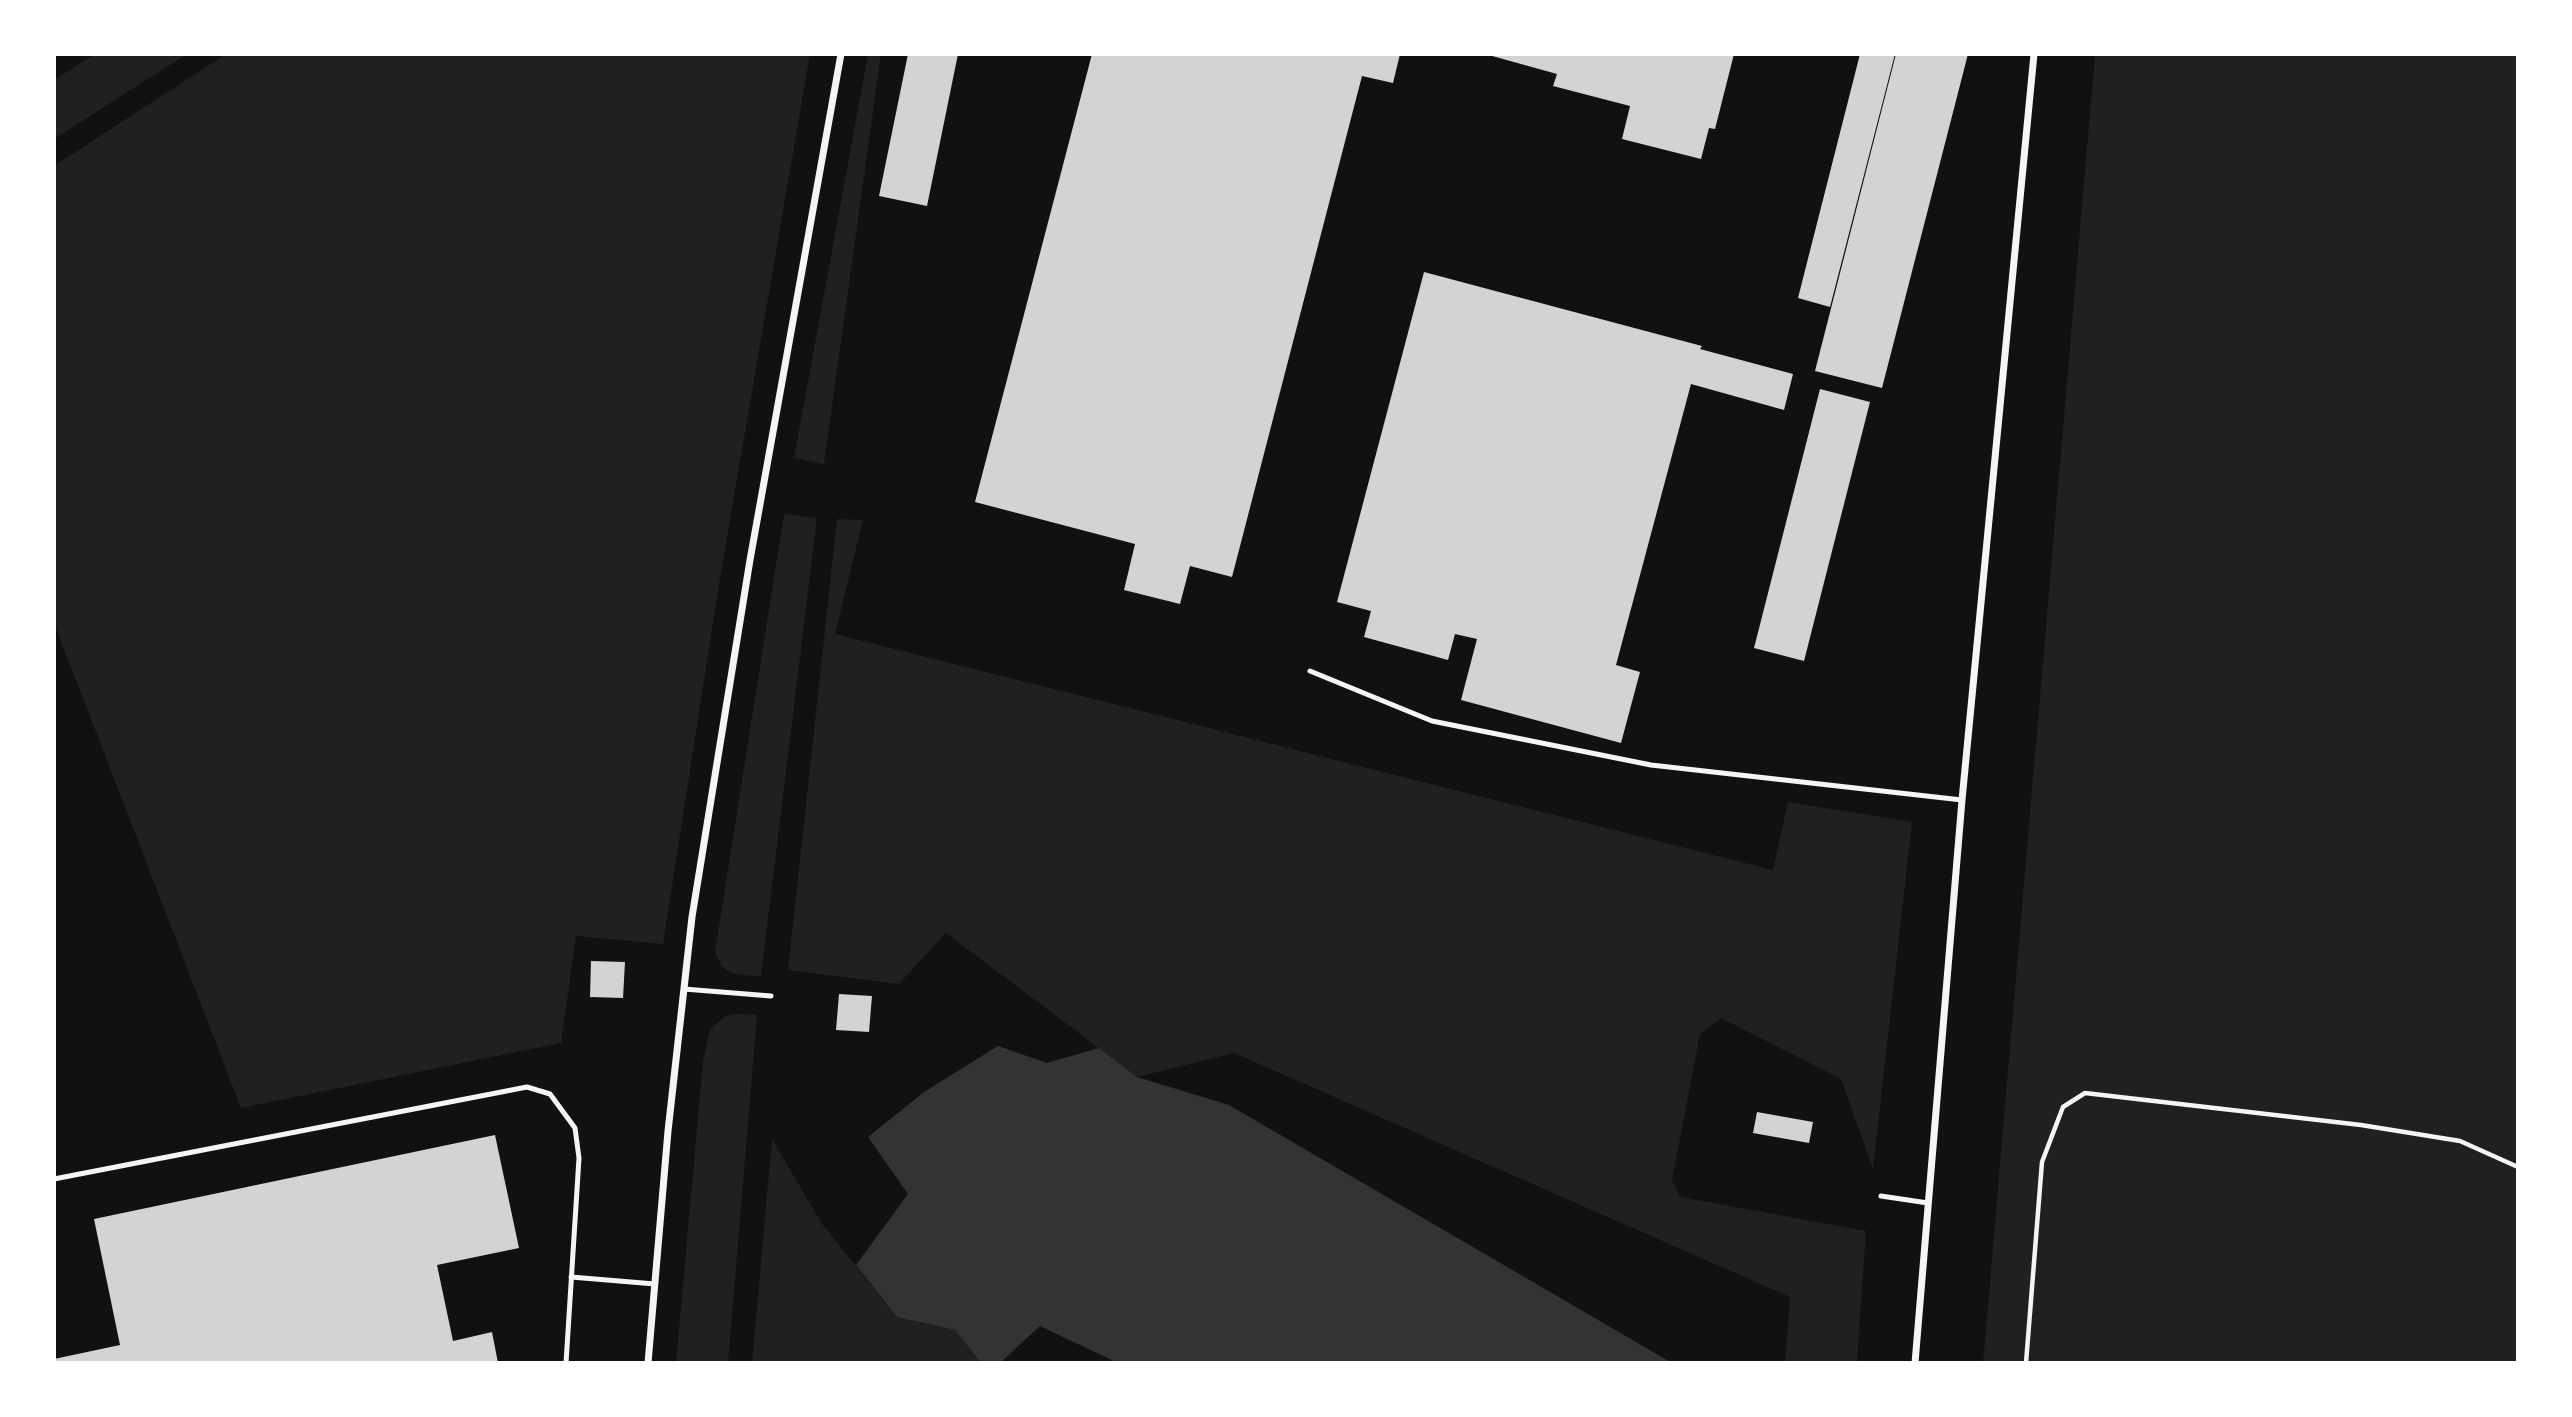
<!DOCTYPE html>
<html>
<head>
<meta charset="utf-8">
<style>
  body { margin:0 }
  #map { position:relative; width:2572px; height:1417px; overflow:hidden; background:#111; font-family:"Sofia Sans Condensed",sans-serif }
  canvas { display:block }
  .frame { position:absolute; inset:0; border:56px solid #fff; pointer-events:none }
</style>
</head>
<body>
<div id="map">
<canvas width="2572" height="1417"></canvas>
<div class="frame"></div>
</div>
<script>
const c = document.querySelector('canvas').getContext('2d');
c.lineJoin = 'round';
function fill(path, color) {
  c.fillStyle = color;
  c.fill(path, 'evenodd');
}
function shape(rows) {
  const path = new Path2D();
  for (const r of rows) {
    path.moveTo(r[0], r[1]);
    for (let i = 2; i < r.length; i += 2) path.lineTo(r[i], r[i + 1]);
  }
  return path;
}
function trace(path, color, width, dash) {
  c.strokeStyle = color;
  c.lineWidth = width;
  c.lineCap = dash ? 'butt' : 'round';
  c.setLineDash(dash || []);
  c.stroke(path);
}
fill(shape([
  [95,54,187,54,54,139,54,80],
  [226,54,810,54,720,578,663,944,576,936,561,1043,241,1108,54,623,54,166],
  [868,54,881,54,824,464,794,458],
  [2095,54,2518,54,2518,1363,1983,1363],
  [784,514,817,518,761,976,740,975,729,972,721,965,715,952],
  [837,519,863,520,835,634,1773,870,1788,802,1912,822,1873,1169,1841,1079,1721,1018,1700,1034,1672,1181,1681,1197,1866,1231,1857,1363,1785,1363,1790,1297,1234,1053,1137,1077,946,933,899,984,788,970],
  [736,1014,757,1015,728,1363,676,1363,703,1061,710,1030,725,1016],
  [772,1139,822,1224,897,1317,955,1330,981,1363,752,1363]
]), '#202020');
fill(shape([
  [998,1046,1047,1063,1099,1048,1137,1077,1229,1105,1672,1363,1118,1363,1040,1326,1000,1363,981,1363,955,1330,897,1317,856,1265,908,1194,868,1137,924,1092]
]), '#333');
fill(shape([
  [908,54,958,54,927,206,879,196],
  [1092,54,1400,54,1393,83,1362,76,1232,577,1190,566,1180,604,1124,590,1135,544,975,502],
  [1485,54,1734,54,1715,129,1709,128,1701,159,1622,139,1630,106,1553,86,1557,74],
  [1860,54,1895,54,1830,307,1798,298],
  [1896,54,1968,54,1882,388,1815,371],
  [1424,272,1702,346,1700,349,1793,374,1784,410,1691,384,1616,665,1640,672,1621,743,1461,700,1477,639,1455,634,1448,660,1364,637,1371,611,1337,602],
  [1820,389,1870,402,1804,661,1754,648],
  [591,961,625,962,623,998,590,997],
  [839,994,872,996,869,1032,836,1030],
  [1757,1112,1813,1122,1809,1143,1753,1133],
  [495,1135,519,1248,437,1265,453,1341,492,1332,498,1363,54,1363,54,1359,120,1345,94,1219]
]), '#d3d3d3');
trace(shape([
  [2026,1363,2042,1162,2063,1107,2085,1093,2361,1125,2460,1141,2518,1167]
]), '#f5f5f5', 4.5);
trace(shape([
  [1310,671,1432,721,1651,765,1962,800],
  [684,989,771,996],
  [54,1179,527,1087,550,1094,575,1128,579,1158,566,1363],
  [1881,1196,1928,1203],
  [571,1277,655,1284]
]), '#f5f5f5', 5);
trace(shape([
  [648,1363,668,1131,692,917,750,560,841,54],
  [1915,1363,1962,800,2034,54]
]), '#f5f5f5', 7);
</script>
</body>
</html>
